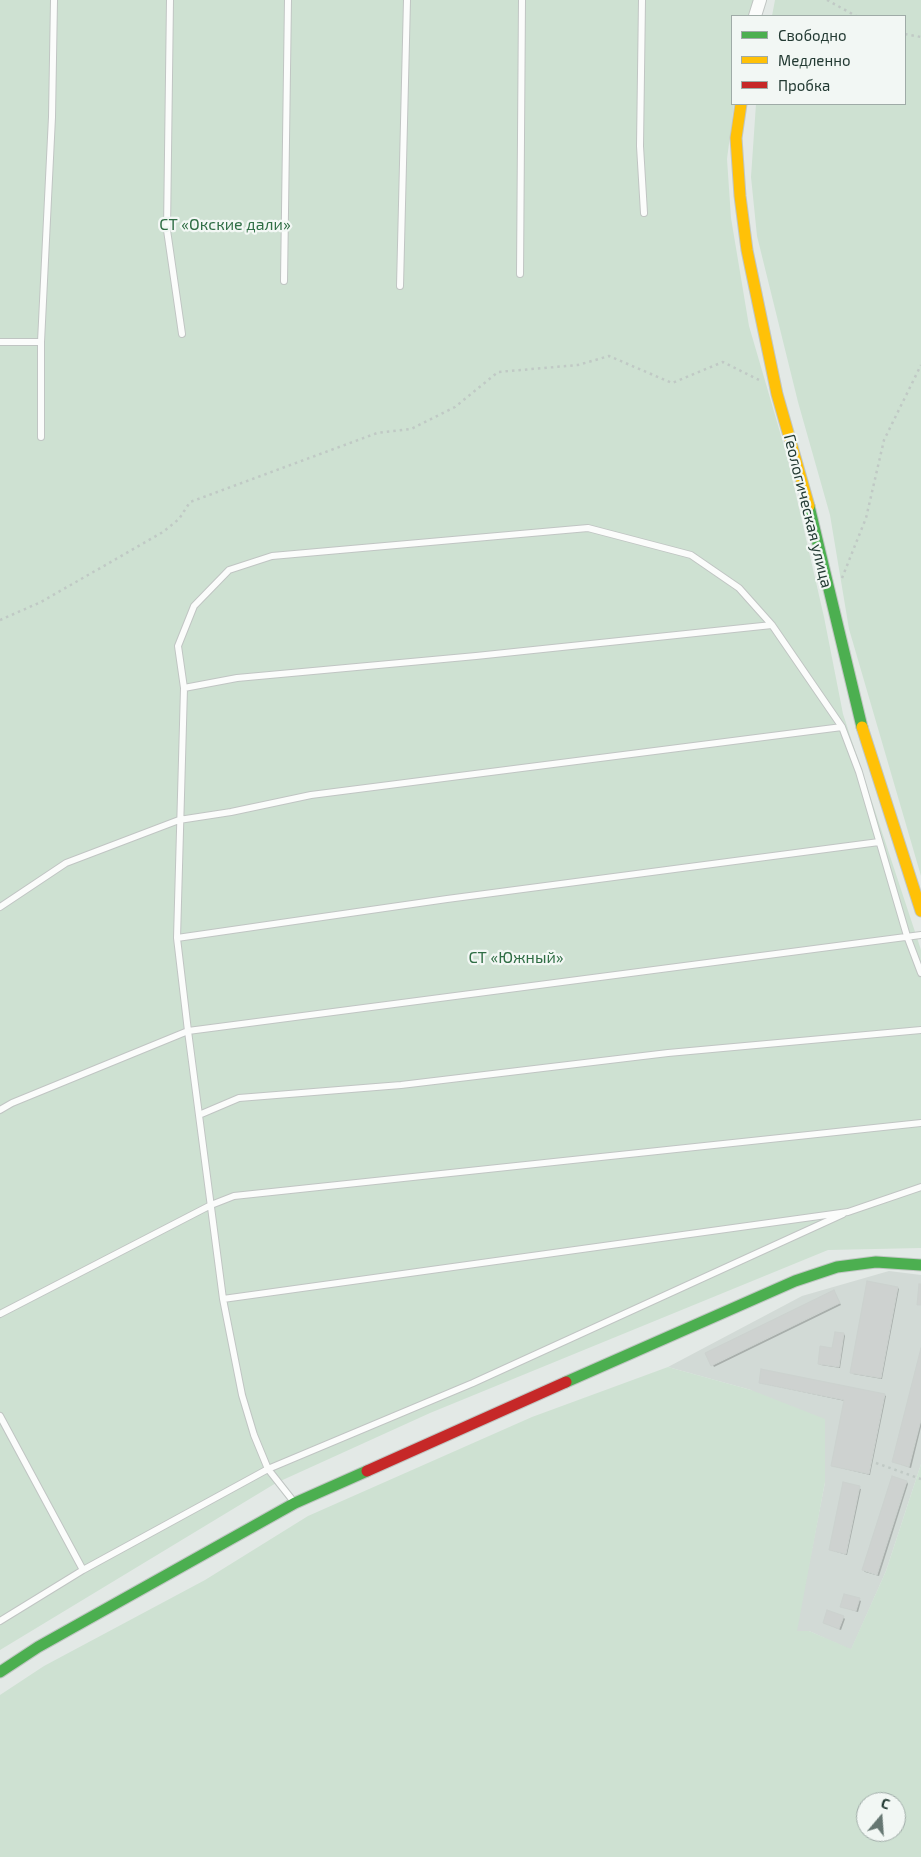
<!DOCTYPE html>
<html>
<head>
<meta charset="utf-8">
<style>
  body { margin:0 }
  #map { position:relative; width:921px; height:1857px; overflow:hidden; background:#e3e9e6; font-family:"Exo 2",sans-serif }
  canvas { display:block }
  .legend { position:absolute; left:731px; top:15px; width:175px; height:90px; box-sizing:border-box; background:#f2f7f4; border:1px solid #9faba7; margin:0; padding:6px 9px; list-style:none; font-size:15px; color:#233a33 }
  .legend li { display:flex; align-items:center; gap:10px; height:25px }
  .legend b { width:25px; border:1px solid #9faba7 }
  .north { position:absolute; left:856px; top:1792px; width:50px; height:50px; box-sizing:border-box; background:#f2f7f4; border:1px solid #9faba7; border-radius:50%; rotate:18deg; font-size:14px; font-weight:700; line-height:20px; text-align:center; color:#233a33 }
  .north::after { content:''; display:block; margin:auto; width:18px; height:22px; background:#667772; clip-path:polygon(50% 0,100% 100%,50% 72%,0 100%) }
</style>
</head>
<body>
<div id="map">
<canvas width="921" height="1857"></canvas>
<ul class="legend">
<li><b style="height:6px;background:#4caf50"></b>Свободно</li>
<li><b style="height:6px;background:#ffc107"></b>Медленно</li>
<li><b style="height:6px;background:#c62828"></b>Пробка</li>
</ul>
<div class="north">С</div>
</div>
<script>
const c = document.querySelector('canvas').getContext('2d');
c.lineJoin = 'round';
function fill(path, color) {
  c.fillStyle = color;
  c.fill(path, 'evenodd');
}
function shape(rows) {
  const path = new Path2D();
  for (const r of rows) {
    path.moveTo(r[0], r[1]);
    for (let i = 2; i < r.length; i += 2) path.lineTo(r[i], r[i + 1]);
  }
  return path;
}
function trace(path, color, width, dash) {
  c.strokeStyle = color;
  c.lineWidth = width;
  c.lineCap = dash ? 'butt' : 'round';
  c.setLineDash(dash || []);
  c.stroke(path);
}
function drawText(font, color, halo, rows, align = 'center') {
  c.font = font + ' "Exo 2",sans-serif';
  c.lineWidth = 4.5;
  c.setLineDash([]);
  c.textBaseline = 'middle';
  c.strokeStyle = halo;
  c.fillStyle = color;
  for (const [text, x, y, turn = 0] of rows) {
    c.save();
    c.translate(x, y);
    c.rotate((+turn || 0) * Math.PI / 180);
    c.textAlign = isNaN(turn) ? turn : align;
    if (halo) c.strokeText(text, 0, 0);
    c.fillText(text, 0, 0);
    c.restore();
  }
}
fill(shape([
  [889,1271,921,1275,921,1464,886,1571,851,1650,809,1631,796,1631,825,1482,751,1390,668,1367,802,1296]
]), '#d2dad6');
fill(shape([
  [0,0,754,0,751,16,732,16,734,104,727,159,731,218,749,326,787,456,824,617,843,714,921,950,921,1248,828,1250,430,1413,276,1483,0,1650],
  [775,0,921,0,921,876,849,629,830,515,798,402,757,236,751,177,756,104,905,104,905,16,772,16],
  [668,1367,751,1390,825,1419,825,1482,797,1631,809,1631,851,1649,886,1571,921,1464,921,1857,0,1857,0,1695,44,1666,205,1580,308,1516,532,1417],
  [866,1802,896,1802,896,1832,866,1832]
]), '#cee1d2');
fill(shape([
  [898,1288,899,1289,882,1379,853,1374,851,1372],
  [835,1293,841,1305,714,1367,713,1365,707,1354],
  [844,1334,845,1336,840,1368,821,1365,819,1364,833,1350],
  [921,1353,921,1427,911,1468,894,1462],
  [760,1383,884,1395,886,1396,870,1475,832,1466,845,1401],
  [907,1482,908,1484,879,1576,865,1572,863,1570],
  [844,1484,861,1489,847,1555,830,1550],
  [859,1600,861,1601,858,1612,842,1607],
  [843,1617,845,1619,841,1630,824,1623]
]), '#0003');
const building = shape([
  [867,1281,898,1287,881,1378,850,1373,867,1281],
  [919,1284,921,1284,921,1305,917,1305,919,1284],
  [834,1290,840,1303,711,1366,705,1353,834,1290],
  [835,1332,844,1333,839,1367,818,1364,820,1346,832,1348,835,1332],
  [921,1348,921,1420,909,1467,892,1462,921,1348],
  [761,1369,885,1394,869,1474,831,1466,844,1400,759,1383,761,1369],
  [892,1476,907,1481,877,1575,862,1570,892,1476],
  [843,1482,860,1486,846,1554,829,1550,843,1482],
  [844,1594,860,1598,856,1611,840,1607,844,1594],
  [827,1610,844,1616,839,1629,823,1623,827,1610]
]);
fill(building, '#ced2d0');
trace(building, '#ccd2cf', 1);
const lane = shape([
  [170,0,167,230,182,334],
  [642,0,640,146,644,213],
  [520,274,522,0],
  [284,281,288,0],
  [400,286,407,0],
  [0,342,41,342],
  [41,437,41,342,52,117,54,0],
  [184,688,237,678,476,656,772,625],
  [0,907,66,863,179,820,231,812,311,795,842,727],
  [177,938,447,899,879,842],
  [0,1110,12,1103,188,1031,921,935],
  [199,1115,239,1098,401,1085,668,1053,921,1030],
  [223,1299,848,1212,921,1187],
  [0,1314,211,1205,234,1196,921,1123],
  [0,1416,83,1570],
  [294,1502,268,1469,473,1383,843,1214],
  [0,1621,83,1570,268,1469,254,1435,242,1395,223,1299,188,1031,177,938,184,688,178,646,194,606,229,570,272,556,588,528,691,555,739,588,772,625,842,727,859,772,907,936,921,973]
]);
const street = shape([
  [755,16,760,0]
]);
const fast = shape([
  [809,506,862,727],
  [566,1382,795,1281,837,1267,876,1262,921,1265],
  [0,1672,38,1647,295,1503,367,1471]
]);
const slow = shape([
  [741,104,736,138,740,196,747,250,777,394,809,506],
  [862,727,921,911]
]);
const jam = shape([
  [367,1471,566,1382]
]);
trace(lane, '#c0c5c3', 8);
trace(street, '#c0c5c3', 14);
trace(fast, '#c0c6c3', 13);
trace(slow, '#c0c6c3', 13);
trace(jam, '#c0c6c3', 13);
trace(shape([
  [827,0,856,16],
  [905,34,921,37],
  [842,578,866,518,884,440,921,365],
  [0,620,41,602,163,532,179,519,190,502,377,433,411,429,455,407,498,372,578,365,609,356,672,383,723,362,759,380],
  [876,1463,921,1479]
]), '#c0c9c5', 2.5, [2.5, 4]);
trace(lane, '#fbfcfb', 6);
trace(street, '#fbfcfb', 12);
trace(fast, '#4caf50', 11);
trace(slow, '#ffc107', 11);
trace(jam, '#c62828', 11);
drawText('16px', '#306e45', '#f2f7f4', [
  ["СТ «Окские дали»",225,225],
  ["СТ «Южный»",516,958]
]);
drawText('16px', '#233a33', '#f2f7f4', [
  ["Геологическая улица",808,511,76]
]);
</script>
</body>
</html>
